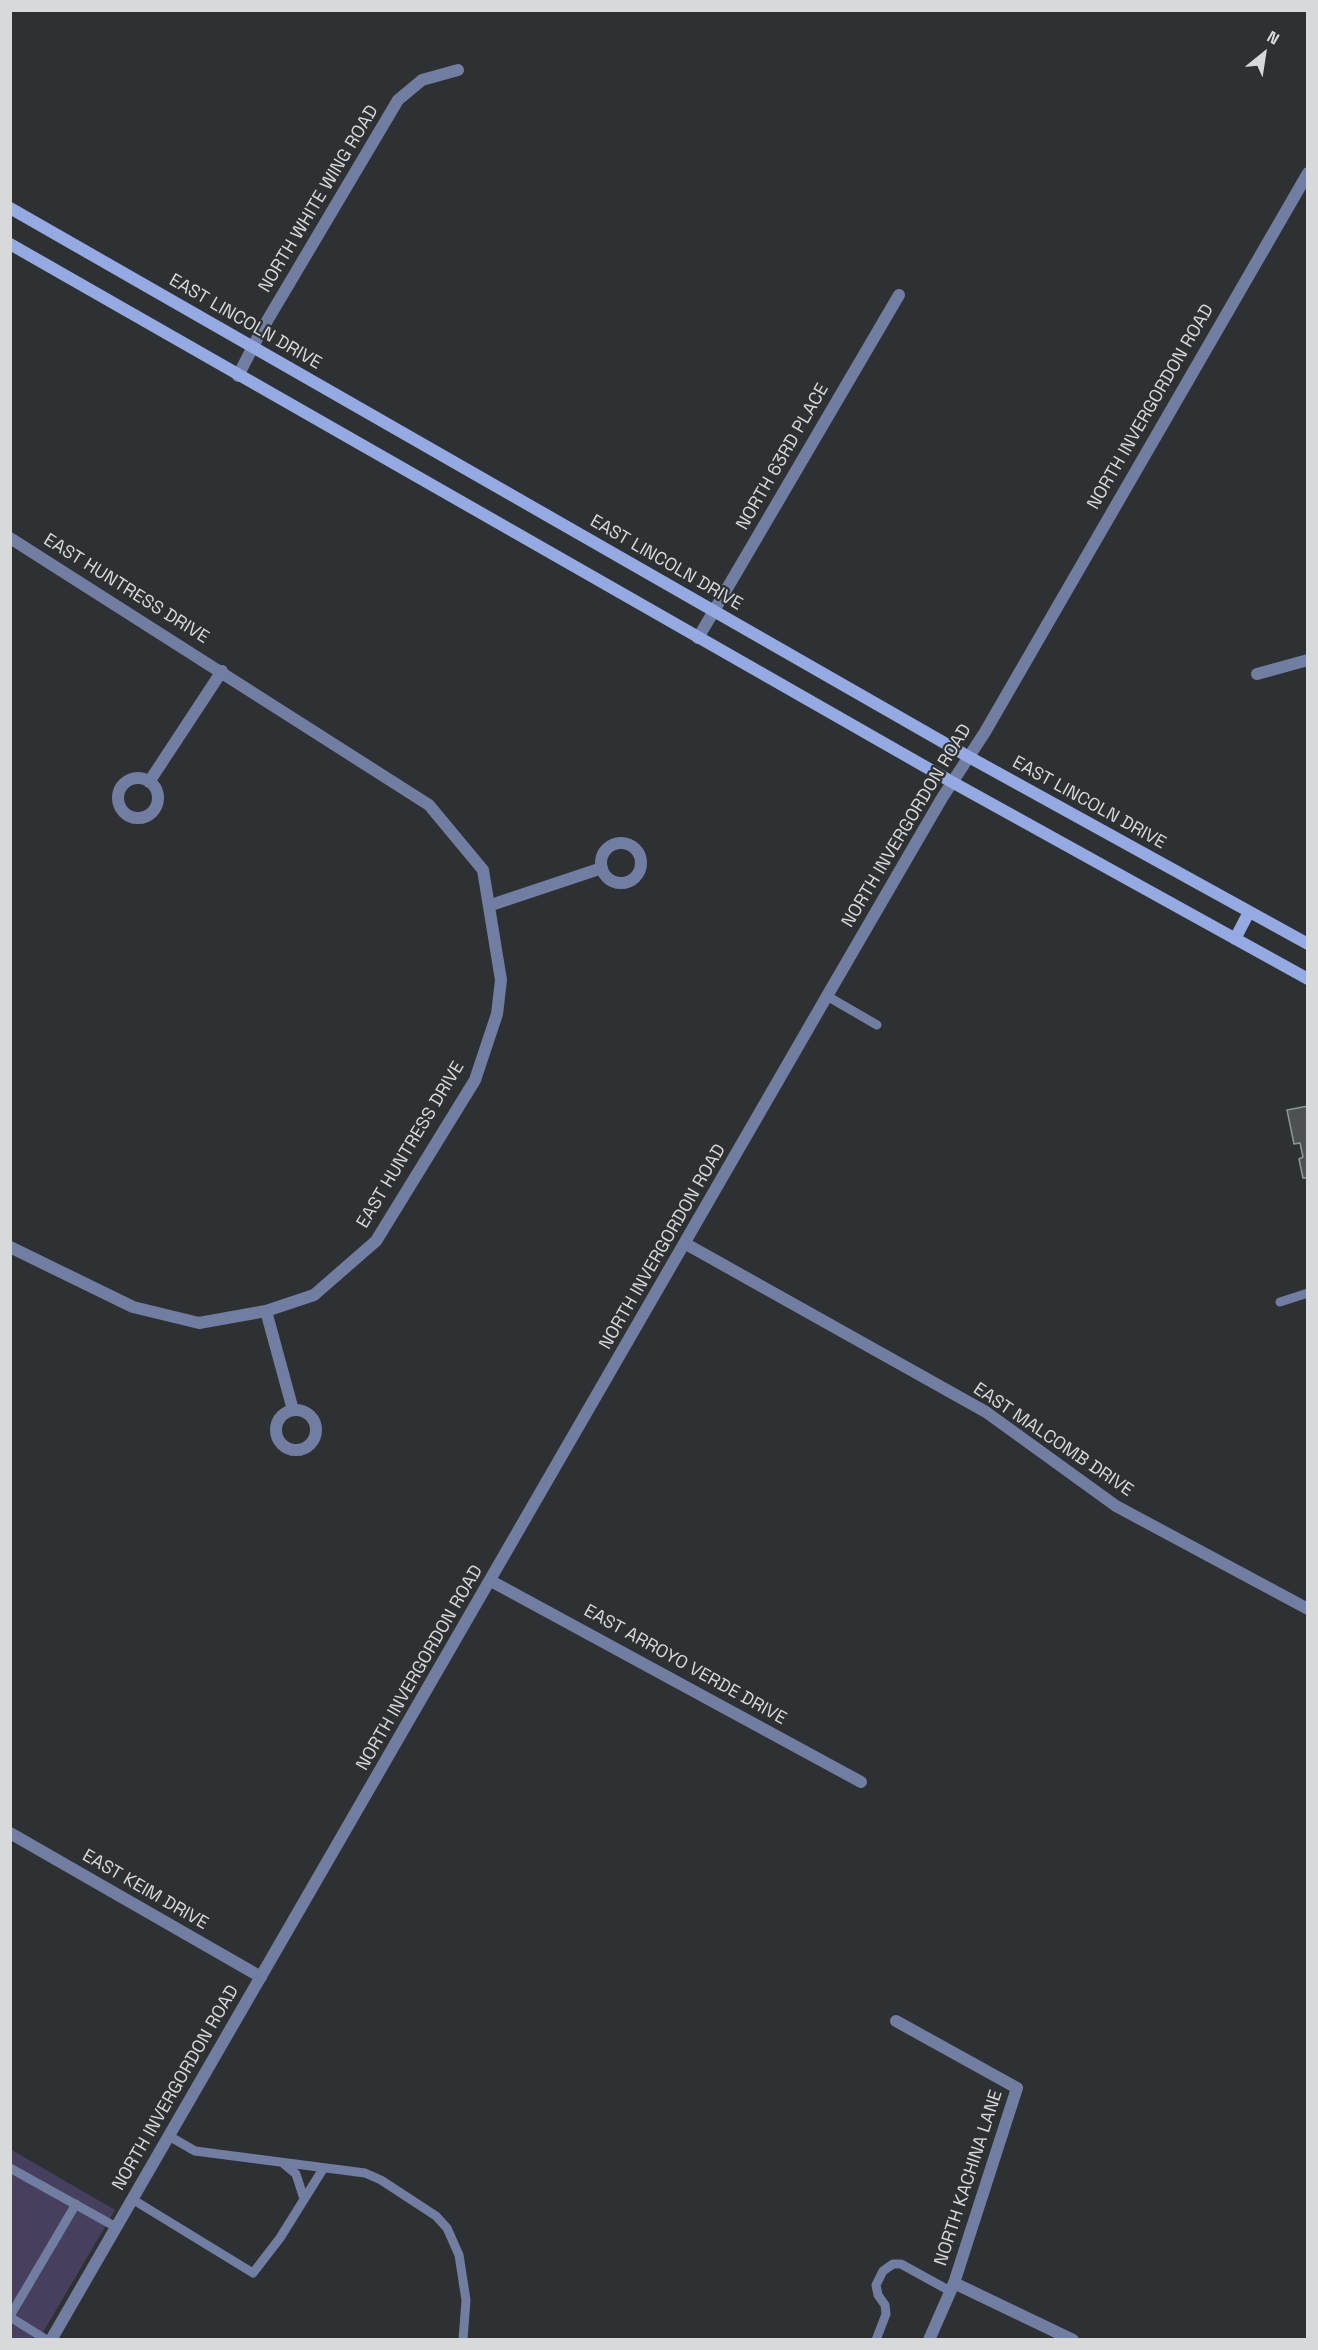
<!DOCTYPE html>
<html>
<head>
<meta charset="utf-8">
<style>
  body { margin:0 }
  #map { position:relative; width:1318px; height:2350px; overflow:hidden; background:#2e3133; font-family:"Space Grotesk",sans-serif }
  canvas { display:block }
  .frame { position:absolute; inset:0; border:12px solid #d7d9da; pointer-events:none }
  .north { position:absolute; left:1234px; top:24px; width:60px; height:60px; -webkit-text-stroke:4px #2e3133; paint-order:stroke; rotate:30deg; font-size:16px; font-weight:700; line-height:24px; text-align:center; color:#d7d9da }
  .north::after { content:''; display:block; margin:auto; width:21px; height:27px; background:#d7d9da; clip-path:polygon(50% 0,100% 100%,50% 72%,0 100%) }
</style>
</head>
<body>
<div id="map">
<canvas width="1318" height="2350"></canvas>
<div class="frame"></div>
<div class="north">N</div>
</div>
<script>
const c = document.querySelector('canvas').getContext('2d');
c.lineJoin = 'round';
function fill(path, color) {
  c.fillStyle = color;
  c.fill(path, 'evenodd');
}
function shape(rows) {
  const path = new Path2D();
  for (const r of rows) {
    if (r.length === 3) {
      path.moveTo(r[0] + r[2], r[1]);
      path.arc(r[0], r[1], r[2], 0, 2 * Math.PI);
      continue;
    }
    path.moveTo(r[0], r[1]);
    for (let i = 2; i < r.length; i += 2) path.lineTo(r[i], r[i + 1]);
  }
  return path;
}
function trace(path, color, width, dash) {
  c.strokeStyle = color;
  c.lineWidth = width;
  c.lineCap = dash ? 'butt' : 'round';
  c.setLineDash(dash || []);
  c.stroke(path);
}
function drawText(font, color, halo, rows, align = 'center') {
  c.font = font + ' "Space Grotesk",sans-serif';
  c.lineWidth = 4.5;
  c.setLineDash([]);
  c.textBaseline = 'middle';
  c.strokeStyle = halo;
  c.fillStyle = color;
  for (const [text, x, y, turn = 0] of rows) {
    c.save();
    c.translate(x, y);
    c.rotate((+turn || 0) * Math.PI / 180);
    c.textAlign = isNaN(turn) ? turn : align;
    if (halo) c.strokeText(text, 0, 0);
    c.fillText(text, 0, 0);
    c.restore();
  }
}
fill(shape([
  [10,2149,115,2210,39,2339,11,2339]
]), '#463f5d');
const building = shape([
  [1308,1106,1308,1178,1303,1178,1299,1159,1303,1157,1300,1143,1294,1144,1287,1110,1308,1106]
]);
fill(building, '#4d5152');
trace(building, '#8f9495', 1.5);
trace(shape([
  [827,996,877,1025],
  [1280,1302,1308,1293],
  [169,2136,195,2151,365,2173,381,2180,436,2216,447,2228,459,2255,466,2300,463,2340],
  [284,2164,296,2174,304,2199],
  [10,2168,116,2227],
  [132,2199,253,2273,280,2238,323,2169],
  [10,2316,76,2204],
  [10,2317,47,2340],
  [876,2340,886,2314,885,2305,878,2295,876,2285,883,2271,893,2264,901,2264,950,2291]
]), '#717ea1', 9);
trace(shape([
  [238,376,261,331,398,100,422,80,458,70],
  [10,538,429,805,483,870,501,980,497,1014,475,1080,376,1241,314,1295,266,1311,199,1323,133,1307,10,1247],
  [698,638,899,295],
  [1257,674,1308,660],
  [138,798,20],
  [149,782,222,671],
  [621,863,20],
  [491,905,602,868],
  [686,1244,986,1412,1116,1506,1308,1609],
  [266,1311,293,1410],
  [296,1430,20],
  [491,1581,861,1782],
  [10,1833,261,1977],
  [896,2021,1017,2088,954,2283,929,2340],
  [954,2283,1073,2340]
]), '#717ea1', 12);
trace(shape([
  [51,2340,827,996,942,798,985,732,1308,173]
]), '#717ea1', 12);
trace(shape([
  [10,208,969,757,1308,944],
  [10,244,952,782,1308,979],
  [1235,939,1249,912]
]), '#95aae2', 12);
drawText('18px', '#d7d9da', '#2e3133', [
  ["NORTH WHITE WING ROAD",319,199,-59],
  ["EAST LINCOLN DRIVE",245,322,30],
  ["NORTH INVERGORDON ROAD",1151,407,-60],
  ["NORTH 63RD PLACE",783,457,-60],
  ["EAST LINCOLN DRIVE",666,563,30],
  ["EAST HUNTRESS DRIVE",126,589,32],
  ["EAST LINCOLN DRIVE",1089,803,29],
  ["NORTH INVERGORDON ROAD",907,826,-59],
  ["EAST HUNTRESS DRIVE",411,1145,-59],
  ["NORTH INVERGORDON ROAD",663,1247,-60],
  ["EAST MALCOMB DRIVE",1053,1440,34],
  ["EAST ARROYO VERDE DRIVE",685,1665,29],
  ["NORTH INVERGORDON ROAD",420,1668,-60],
  ["EAST KEIM DRIVE",145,1890,30],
  ["NORTH INVERGORDON ROAD",176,2088,-60],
  ["NORTH KACHINA LANE",969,2178,-72]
]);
</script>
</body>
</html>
